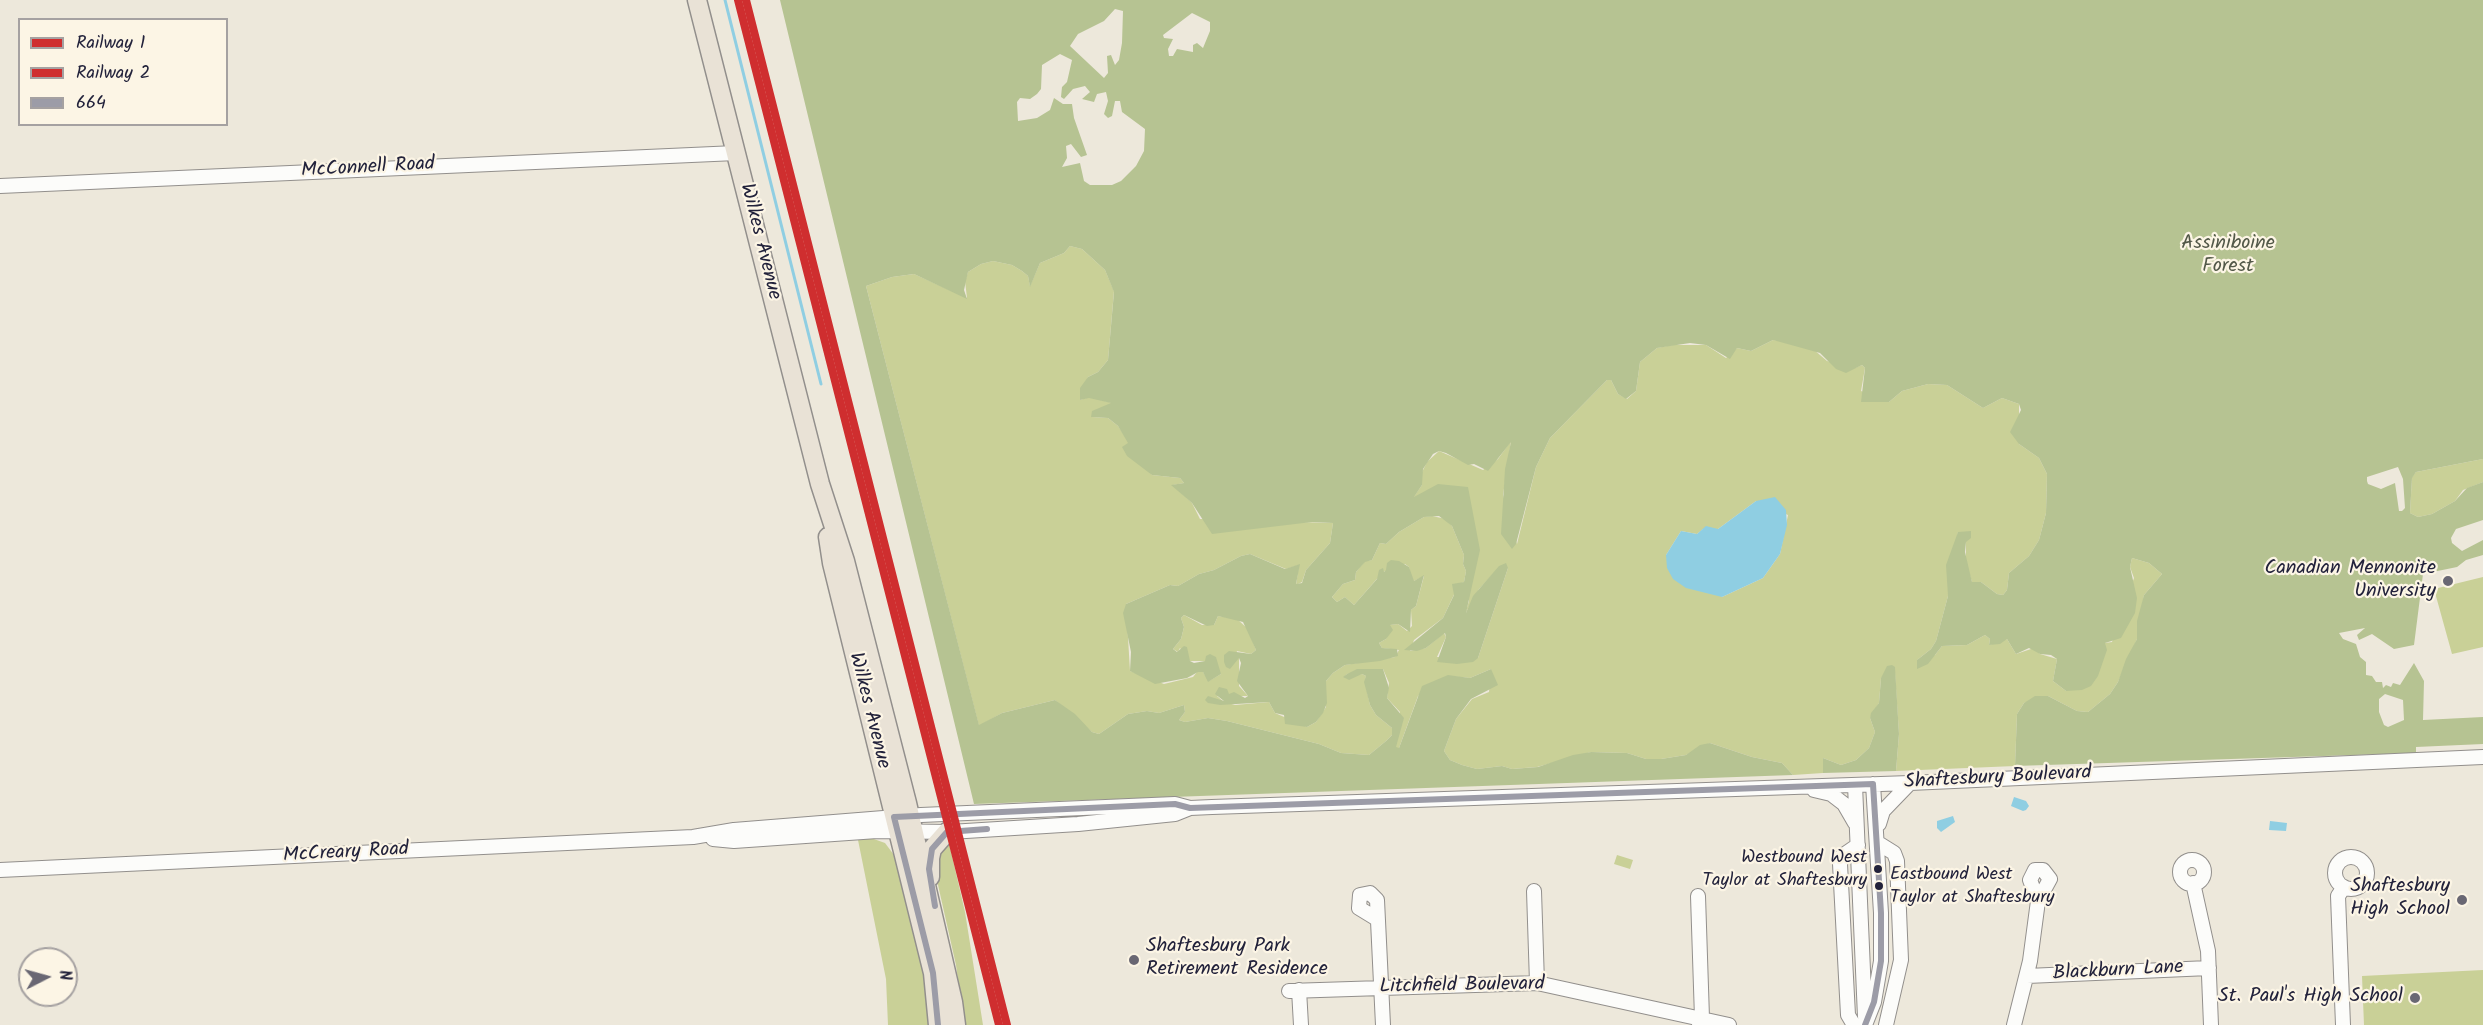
<!DOCTYPE html>
<html>
<head>
<meta charset="utf-8">
<style>
  body { margin:0 }
  #map { position:relative; width:2483px; height:1025px; overflow:hidden; background:#ede8db; font-family:Kalam,sans-serif }
  canvas { display:block }
  .legend { position:absolute; left:18px; top:18px; width:210px; height:108px; box-sizing:border-box; background:#fcf5e5; border:2px solid #a5a1a1; margin:0; padding:8px 10px; list-style:none; font-size:18px; color:#22223b }
  .legend li { display:flex; align-items:center; gap:12px; height:30px }
  .legend b { width:30px; border:2px solid #a5a1a1 }
  .north { position:absolute; left:18px; top:947px; width:60px; height:60px; box-sizing:border-box; background:#fcf5e5; border:2px solid #a5a1a1; border-radius:50%; rotate:84deg; font-size:16px; font-weight:700; line-height:24px; text-align:center; color:#22223b }
  .north::after { content:''; display:block; margin:auto; width:21px; height:27px; background:#696773; clip-path:polygon(50% 0,100% 100%,50% 72%,0 100%) }
</style>
</head>
<body>
<div id="map">
<canvas width="2483" height="1025"></canvas>
<ul class="legend">
<li><b style="height:8px;background:#cf2e2f"></b>Railway 1</li>
<li><b style="height:8px;background:#cf2e2f"></b>Railway 2</li>
<li><b style="height:8px;background:#9c9ca7"></b>664</li>
</ul>
<div class="north">N</div>
</div>
<script>
const c = document.querySelector('canvas').getContext('2d');
c.lineJoin = 'round';
function fill(path, color) {
  c.fillStyle = color;
  c.fill(path, 'evenodd');
}
function shape(rows) {
  const path = new Path2D();
  for (const r of rows) {
    if (r.length === 3) {
      path.moveTo(r[0] + r[2], r[1]);
      path.arc(r[0], r[1], r[2], 0, 2 * Math.PI);
      continue;
    }
    path.moveTo(r[0], r[1]);
    for (let i = 2; i < r.length; i += 2) path.lineTo(r[i], r[i + 1]);
  }
  return path;
}
function trace(path, color, width, dash) {
  c.strokeStyle = color;
  c.lineWidth = width;
  c.lineCap = dash ? 'butt' : 'round';
  c.setLineDash(dash || []);
  c.stroke(path);
}
function drawText(font, color, halo, rows, align = 'center') {
  c.font = font + ' Kalam,sans-serif';
  c.lineWidth = 4.5;
  c.setLineDash([]);
  c.textBaseline = 'middle';
  c.strokeStyle = halo;
  c.fillStyle = color;
  for (const [text, x, y, turn = 0] of rows) {
    c.save();
    c.translate(x, y);
    c.rotate((+turn || 0) * Math.PI / 180);
    c.textAlign = isNaN(turn) ? turn : align;
    if (halo) c.strokeText(text, 0, 0);
    c.fillText(text, 0, 0);
    c.restore();
  }
}
fill(shape([
  [1070,246,1082,249,1105,270,1114,291,1108,360,1098,372,1088,377,1080,400,1089,397,1113,403,1092,417,1108,418,1118,426,1152,475,1180,478,1184,483,1173,485,1192,503,1200,519,1333,523,1330,543,1306,570,1302,582,1296,585,1299,565,1286,569,1250,554,1241,556,1214,570,1199,574,1178,586,1170,585,1126,604,1130,671,1164,684,1193,677,1197,672,1203,672,1209,681,1221,674,1205,661,1190,661,1180,648,1178,652,1173,649,1181,639,1184,627,1181,618,1184,615,1202,625,1214,625,1218,616,1237,619,1248,629,1256,650,1251,654,1237,651,1234,662,1239,657,1239,686,1248,696,1217,696,1224,702,1206,697,1235,705,1269,702,1275,713,1307,727,1316,722,1326,707,1326,681,1333,673,1345,665,1395,657,1399,650,1382,648,1379,643,1386,639,1389,625,1398,624,1407,631,1412,626,1411,610,1416,606,1424,576,1414,581,1411,580,1409,567,1405,564,1383,572,1354,605,1345,597,1337,602,1332,597,1343,584,1355,580,1356,572,1365,561,1372,560,1380,543,1386,544,1399,532,1424,517,1432,516,1446,519,1452,526,1464,555,1463,564,1466,571,1464,582,1459,584,1443,618,1414,640,1410,651,1426,648,1444,633,1446,637,1437,657,1478,658,1508,568,1494,573,1479,589,1465,614,1469,601,1468,487,1413,498,1422,485,1421,474,1427,462,1439,451,1483,470,1498,459,1511,441,1503,495,1517,544,1536,467,1550,438,1607,380,1611,380,1618,394,1627,399,1636,391,1640,362,1657,348,1672,345,1706,345,1726,358,1737,348,1751,351,1773,340,1783,341,1813,349,1827,361,1855,368,1862,365,1865,368,1861,391,1889,402,1902,391,1928,384,1947,385,1983,408,2002,398,2019,404,2019,444,2039,458,2047,474,2046,513,2039,540,2029,556,2009,573,2007,590,2003,595,1997,594,1981,582,1972,582,1966,563,1966,542,1958,532,1948,596,1936,641,1931,649,1917,660,1935,655,1942,646,1967,645,1985,635,1990,639,1989,645,2007,639,2016,654,2034,648,2040,654,2057,659,2053,681,2066,691,2105,643,2112,642,2134,578,2130,567,2132,558,2149,563,2162,574,2144,595,2137,639,2118,682,2110,694,2088,712,2077,711,2048,696,2024,703,2017,714,2015,766,1896,771,1899,734,1895,673,1881,678,1879,703,1870,718,1875,732,1869,748,1856,760,1841,765,1823,758,1823,773,1793,775,1782,763,1752,757,1710,743,1686,755,1661,759,1646,759,1627,753,1591,752,1537,767,1512,769,1502,766,1477,769,1462,765,1450,760,1444,751,1456,719,1472,699,1489,692,1491,669,1470,678,1448,676,1418,696,1399,748,1395,748,1400,712,1387,698,1389,683,1383,669,1347,674,1344,677,1362,674,1366,676,1365,682,1370,705,1376,715,1392,728,1392,735,1386,741,1369,755,1341,753,1319,744,1227,721,1208,718,1185,722,1179,720,1185,712,1184,705,1159,713,1147,711,1128,714,1099,734,1092,732,1055,700,1002,713,979,726,866,286,892,277,914,274,967,298,965,281,968,272,981,264,993,261,1012,265,1022,271,1028,276,1030,286,1040,263,1064,253],
  [1756,501,1788,515,1780,554,1763,578,1722,597,1666,555,1681,531,1697,534,1703,529,1718,529],
  [2483,459,2483,482,2463,490,2455,501,2432,514,2418,517,2410,513,2412,477,2416,472],
  [2483,577,2483,647,2452,654,2434,589],
  [871,838,885,843,897,859,923,966,931,1025,888,1025,886,979,858,840],
  [949,843,965,912,983,1025,964,1025,956,965,934,867,936,856],
  [1617,855,1633,860,1630,869,1614,864],
  [2483,970,2483,1025,2364,1025,2362,976]
]), '#c9d097');
fill(shape([
  [780,0,2483,0,2483,459,2416,472,2412,478,2410,513,2418,517,2432,514,2455,501,2467,488,2483,482,2483,520,2456,529,2451,538,2452,543,2462,551,2483,540,2483,555,2466,560,2457,567,2423,574,2414,645,2394,649,2372,634,2359,640,2357,635,2365,628,2339,633,2343,639,2356,644,2360,657,2366,662,2366,675,2372,676,2376,682,2382,682,2383,688,2386,685,2391,687,2393,683,2400,685,2414,663,2424,681,2423,720,2483,717,2483,744,2416,747,2416,753,2015,766,2017,714,2024,703,2035,696,2048,696,2077,711,2088,712,2110,694,2118,682,2126,659,2137,639,2137,621,2144,595,2162,574,2149,563,2132,558,2130,567,2137,598,2135,613,2121,638,2105,643,2107,650,2098,676,2091,686,2082,690,2066,691,2053,681,2057,659,2051,655,2040,654,2029,648,2016,654,2007,639,2000,644,1989,645,1990,639,1985,635,1967,645,1942,646,1928,664,1917,669,1917,660,1931,649,1936,641,1948,596,1946,565,1958,532,1971,531,1971,538,1966,542,1965,552,1972,582,1981,582,1997,594,2003,595,2007,590,2009,573,2029,556,2039,540,2046,513,2047,474,2039,458,2019,444,2010,432,2021,410,2019,404,2002,398,1983,408,1947,385,1928,384,1902,391,1889,402,1861,402,1865,368,1862,365,1846,373,1836,369,1820,353,1773,340,1751,351,1737,348,1730,359,1706,345,1690,343,1657,348,1640,362,1636,391,1626,399,1618,394,1611,380,1607,380,1550,438,1536,467,1516,544,1512,549,1501,534,1505,469,1511,442,1488,471,1474,464,1468,465,1446,453,1439,451,1433,454,1423,469,1422,485,1414,497,1438,484,1468,487,1480,550,1466,613,1473,596,1499,566,1506,563,1508,568,1478,658,1473,662,1457,664,1437,662,1446,637,1445,633,1426,648,1417,651,1404,650,1443,618,1454,595,1452,584,1464,582,1466,571,1463,564,1464,555,1452,526,1439,516,1424,517,1399,532,1386,544,1380,543,1372,560,1365,562,1356,572,1355,580,1343,584,1332,597,1337,602,1345,597,1354,605,1377,579,1379,570,1383,568,1384,572,1386,570,1387,563,1391,560,1399,561,1409,567,1414,581,1424,575,1416,606,1411,610,1410,632,1398,624,1390,625,1393,630,1386,639,1379,643,1382,648,1397,649,1398,656,1380,661,1345,665,1333,673,1326,681,1327,703,1323,713,1316,722,1307,727,1285,724,1284,715,1275,713,1269,702,1220,705,1208,703,1205,700,1208,696,1224,701,1215,694,1219,687,1227,689,1229,694,1234,692,1245,698,1248,696,1237,681,1241,663,1239,658,1230,669,1226,667,1224,662,1224,655,1229,651,1251,654,1256,650,1243,622,1218,616,1214,625,1207,626,1184,615,1181,618,1184,627,1181,639,1173,649,1177,652,1184,646,1187,647,1190,661,1194,663,1205,661,1206,656,1210,654,1216,657,1221,674,1208,682,1203,672,1198,672,1187,678,1155,684,1130,671,1131,652,1123,613,1126,604,1170,585,1178,586,1199,574,1214,570,1241,556,1250,554,1285,569,1300,564,1296,584,1302,583,1306,570,1330,543,1333,523,1312,522,1212,534,1192,503,1171,485,1184,483,1180,478,1152,475,1127,456,1122,447,1128,443,1118,426,1108,418,1091,417,1092,411,1111,403,1089,398,1080,400,1080,388,1088,377,1098,372,1108,360,1114,292,1105,270,1082,249,1070,246,1064,253,1040,263,1030,287,1028,276,1022,271,1012,265,993,261,981,264,968,272,964,290,967,299,914,274,892,277,866,286,979,725,1002,713,1055,700,1075,714,1092,732,1099,734,1128,714,1147,711,1159,713,1184,705,1185,712,1179,720,1185,722,1208,718,1227,721,1319,744,1341,753,1369,755,1386,741,1392,735,1392,728,1376,715,1370,705,1364,682,1366,676,1362,674,1349,680,1343,677,1347,674,1357,669,1383,669,1389,688,1387,698,1404,718,1396,747,1399,748,1422,686,1448,675,1470,678,1491,669,1498,685,1471,699,1456,719,1444,751,1450,760,1462,765,1477,769,1502,766,1512,769,1538,767,1573,755,1591,752,1627,753,1646,759,1661,759,1686,755,1700,745,1710,743,1752,757,1782,763,1793,775,974,804],
  [1115,9,1123,11,1122,43,1119,60,1115,65,1111,55,1107,56,1108,73,1104,78,1070,46,1078,34,1104,21],
  [1192,13,1210,22,1210,31,1203,48,1197,43,1193,45,1193,52,1177,49,1173,56,1169,56,1168,49,1173,39,1164,38,1163,35],
  [1060,54,1072,60,1067,82,1062,87,1061,97,1064,99,1073,89,1085,86,1090,92,1082,99,1094,102,1097,94,1106,92,1108,101,1104,114,1108,118,1112,116,1115,101,1120,101,1122,112,1145,129,1144,151,1136,166,1121,181,1112,185,1090,185,1084,181,1080,163,1062,167,1067,158,1066,146,1071,144,1081,157,1087,155,1074,118,1072,104,1063,104,1054,98,1050,110,1037,118,1018,121,1017,102,1020,98,1030,99,1037,94,1041,89,1042,65],
  [2398,467,2403,479,2405,508,2402,511,2399,511,2395,483,2381,489,2368,484,2367,481,2367,477],
  [2385,694,2403,700,2404,720,2388,727,2384,725,2379,712,2379,699],
  [1892,665,1895,667,1899,734,1896,771,1823,773,1823,758,1841,765,1856,760,1869,748,1875,732,1870,718,1871,713,1879,703,1881,678,1887,666]
]), '#b6c392');
fill(shape([
  [1775,497,1786,510,1787,525,1780,554,1763,578,1722,597,1686,588,1673,579,1667,568,1666,555,1681,531,1697,534,1706,526,1718,529,1756,501],
  [2014,797,2026,801,2029,806,2026,810,2023,811,2011,806],
  [1953,816,1955,822,1941,832,1937,828,1937,821],
  [2270,821,2287,823,2286,831,2269,830]
]), '#8fcee2');
trace(shape([
  [725,0,821,384]
]), '#8fcee2', 3);
const minor = shape([
  [0,186,736,153],
  [1855,785,1865,1017],
  [1814,790,1831,794,1844,804,1855,823],
  [1879,824,1883,811,1910,783],
  [713,839,734,841,877,831,950,832,1078,824,1175,814,1190,808],
  [1878,843,1894,853,1897,861,1901,960,1886,1025],
  [2351,873,16],
  [2192,872,12],
  [0,870,693,837,734,830,921,815,1175,804,1190,808,1212,807,1910,783,2483,757],
  [2035,870,2043,870,2050,879,2038,901,2030,880,2035,870],
  [2193,883,2208,951,2211,1025],
  [1534,891,1537,983],
  [1698,896,1702,1018,1699,1025],
  [1377,919,1359,908,1360,895,1370,893,1377,900,1383,1025],
  [2027,976,2209,968],
  [1299,990,1301,1025],
  [1289,991,1537,983,1729,1025],
  [1854,1025,1848,1015,1840,864,1842,856,1858,845],
  [1865,1025,1874,1002,1881,961,1881,913,1873,784],
  [2014,1025,2030,961,2038,901],
  [2343,1025,2338,896,2344,887]
]);
const major = shape([
  [697,0,820,484,845,561,907,803,953,1002,956,1025],
  [828,537,832,563,933,973,938,1025],
  [930,877,930,858,932,849,947,832]
]);
trace(minor, '#928f8c', 16);
trace(major, '#928f8c', 21);
trace(minor, '#fcfcfa', 14);
trace(major, '#e9e2d6', 18);
trace(shape([
  [935,906,929,869,932,849,947,832,987,829],
  [938,1025,933,973,894,817,1175,804,1190,808,1873,784,1881,913,1881,961,1874,1002,1865,1025]
]), '#9c9ca7', 6);
trace(shape([
  [746,0,1007,1025]
]), '#cf2e2f', 8);
trace(shape([
  [738,0,999,1025]
]), '#cf2e2f', 8);
for (const [x, y, r, color] of [
  [2448,581,6,"#696773"],
  [1878,869,5,"#22223b"],
  [1879,886,5,"#22223b"],
  [2462,900,6,"#696773"],
  [1134,960,6,"#696773"],
  [2415,998,6,"#696773"]
]) {
  const dot = new Path2D();
  dot.arc(x, y, r, 0, 2 * Math.PI);
  c.fillStyle = color;
  c.fill(dot);
  trace(dot, '#fcf5e5', 2);
}
drawText('18px', '#22223b', '#fcf5e5', [
  ["Westbound West",1867,859],
  ["Taylor at Shaftesbury",1867,882],
  ["Eastbound West",1890,876,"left"],
  ["Taylor at Shaftesbury",1890,899,"left"]
], 'right');
drawText('20px', '#22223b', '#fcf5e5', [
  ["McConnell Road",368,169,-3],
  ["Wilkes Avenue",759,242,76],
  ["Wilkes Avenue",868,711,76],
  ["Shaftesbury Boulevard",1998,779,-3],
  ["McCreary Road",346,854,-3],
  ["Blackburn Lane",2118,972,-3],
  ["Litchfield Boulevard",1462,987,-1]
]);
drawText('20px', '#525848', '#fcf5e5', [
  ["Assiniboine",2228,245],
  ["Forest",2228,268]
]);
drawText('20px', '#22223b', '#fcf5e5', [
  ["Canadian Mennonite",2436,570],
  ["University",2436,593],
  ["Shaftesbury",2450,888],
  ["High School",2450,911],
  ["Shaftesbury Park",1146,948,"left"],
  ["Retirement Residence",1146,971,"left"],
  ["St. Paul's High School",2403,998]
], 'right');
</script>
</body>
</html>
